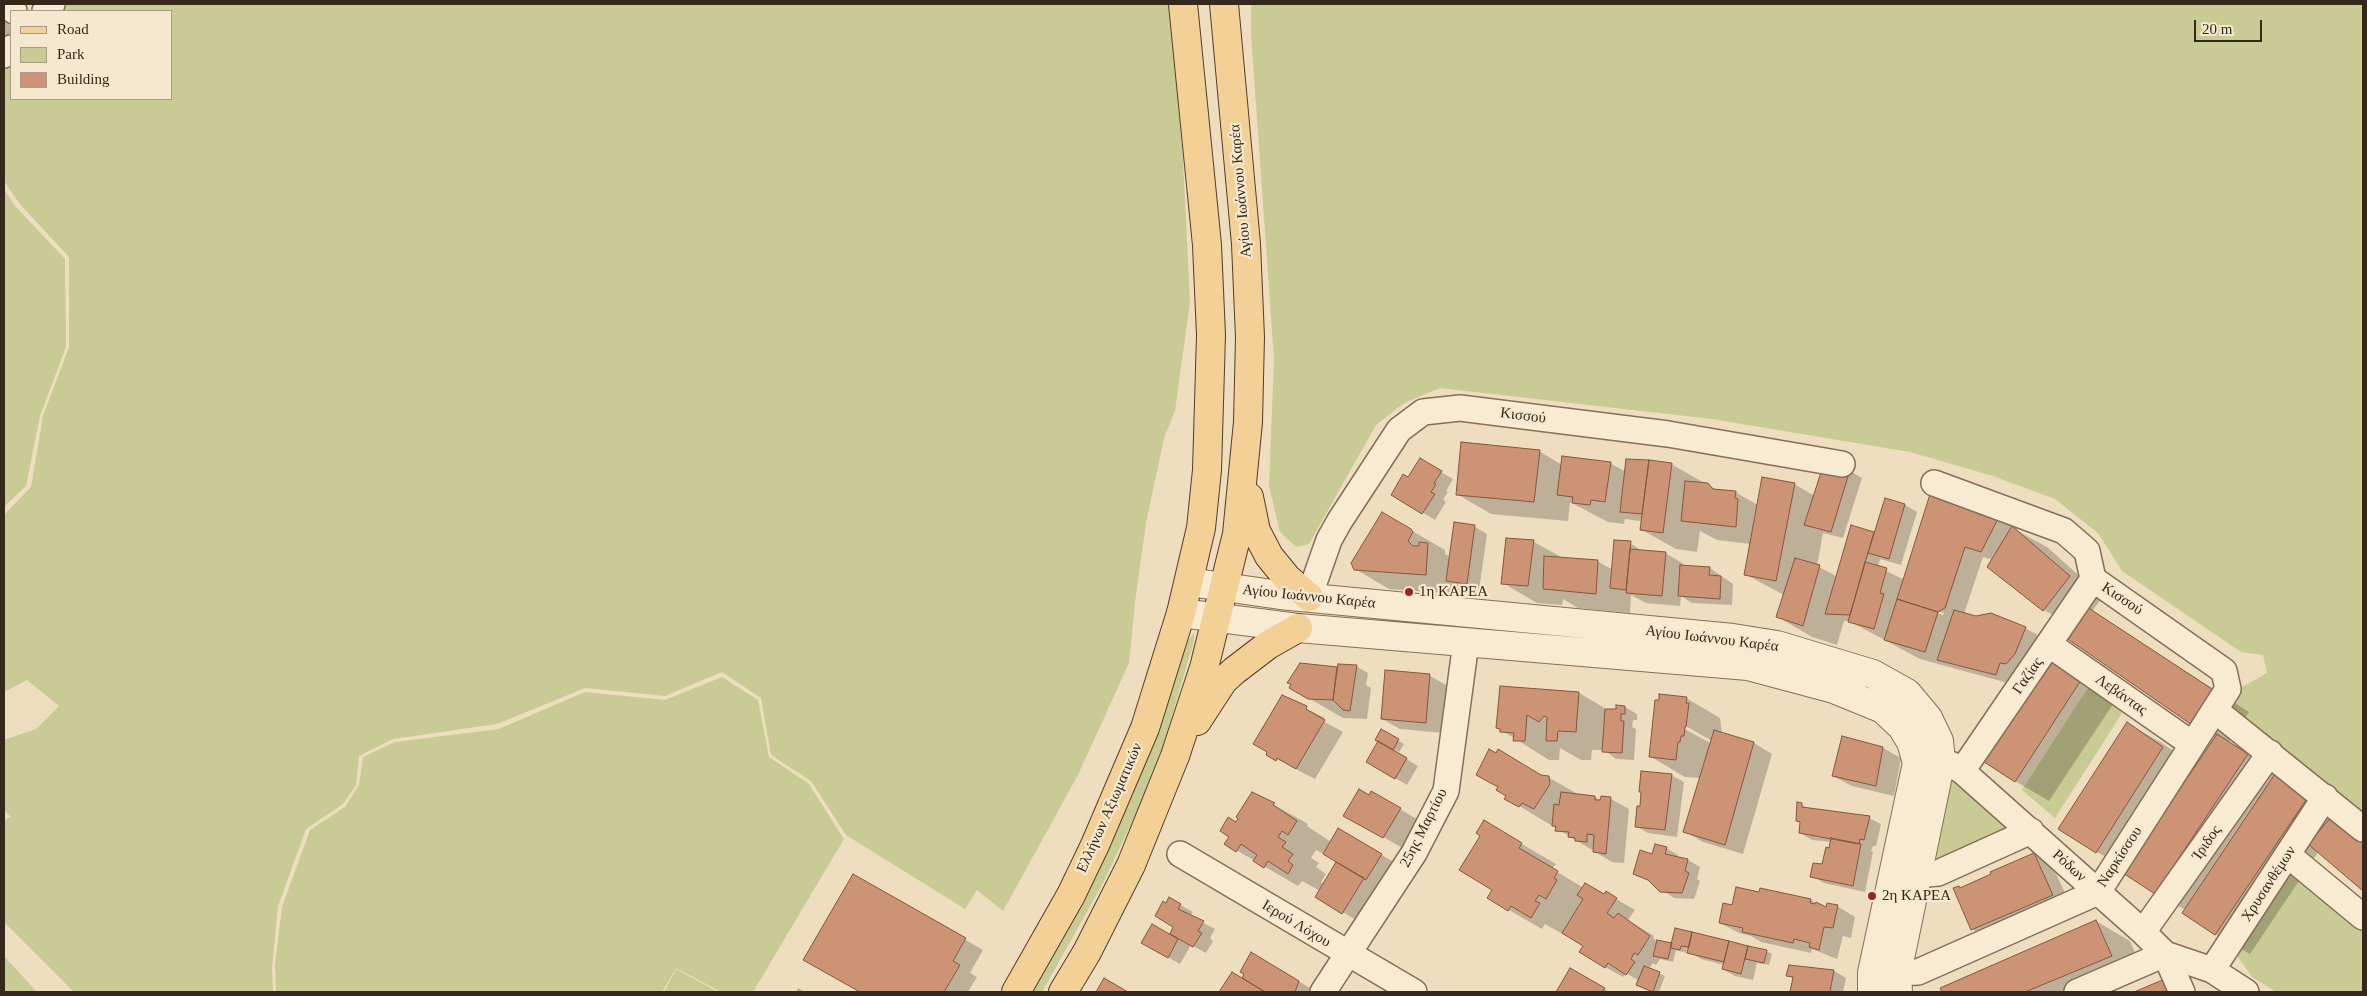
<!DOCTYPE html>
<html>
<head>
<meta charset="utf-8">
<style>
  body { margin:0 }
  #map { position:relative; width:2367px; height:996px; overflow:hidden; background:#eeddbf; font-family:Georgia,serif }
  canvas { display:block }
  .frame { position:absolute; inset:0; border:5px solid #36271c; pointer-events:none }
  .legend { position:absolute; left:10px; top:10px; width:162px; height:90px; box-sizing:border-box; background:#f5e8cf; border:1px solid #a99b87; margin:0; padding:6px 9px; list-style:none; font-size:15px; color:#36271c }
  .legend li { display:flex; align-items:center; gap:10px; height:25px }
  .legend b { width:25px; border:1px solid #a99b87 }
  .scale { position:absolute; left:2194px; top:20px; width:68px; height:22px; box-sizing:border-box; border:2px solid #36271c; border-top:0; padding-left:6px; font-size:15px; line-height:18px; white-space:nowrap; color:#36271c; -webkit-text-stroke:4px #f5e8cf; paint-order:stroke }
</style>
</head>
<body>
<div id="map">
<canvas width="2367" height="996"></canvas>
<div class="frame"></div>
<ul class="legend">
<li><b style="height:6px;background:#f2d096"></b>Road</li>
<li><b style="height:14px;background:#c8cb93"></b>Park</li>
<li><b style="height:14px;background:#cc9475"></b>Building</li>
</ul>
<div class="scale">20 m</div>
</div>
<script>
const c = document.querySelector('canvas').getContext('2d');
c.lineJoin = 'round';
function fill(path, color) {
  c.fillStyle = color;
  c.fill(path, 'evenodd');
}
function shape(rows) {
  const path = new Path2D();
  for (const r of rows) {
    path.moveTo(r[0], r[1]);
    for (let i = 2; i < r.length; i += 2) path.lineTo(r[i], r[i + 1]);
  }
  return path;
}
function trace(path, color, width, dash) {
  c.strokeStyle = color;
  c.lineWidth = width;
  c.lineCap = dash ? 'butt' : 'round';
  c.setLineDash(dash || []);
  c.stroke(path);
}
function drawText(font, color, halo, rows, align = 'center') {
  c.font = font + ' Georgia,serif';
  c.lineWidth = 4.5;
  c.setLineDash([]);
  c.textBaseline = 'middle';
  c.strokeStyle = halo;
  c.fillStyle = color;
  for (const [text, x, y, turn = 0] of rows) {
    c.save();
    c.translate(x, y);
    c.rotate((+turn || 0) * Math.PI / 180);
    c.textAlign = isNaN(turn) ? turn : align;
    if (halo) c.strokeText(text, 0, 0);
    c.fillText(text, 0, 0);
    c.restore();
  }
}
fill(shape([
  [60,4,1171,4,1183,160,1190,302,1175,411,1164,438,1146,523,1135,602,1129,663,1078,775,1003,911,977,890,965,909,846,835,811,781,771,755,761,698,722,672,665,696,585,688,497,724,393,739,359,756,356,785,343,804,306,829,278,906,272,968,273,992,74,992,4,922,4,820,11,817,4,810,4,740,36,729,59,706,27,680,4,692,4,515,31,487,43,416,69,347,69,257,19,203,4,181,4,67,11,59,11,99,171,99,171,11,54,11],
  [1251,4,2363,4,2363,821,2223,709,2235,691,2267,673,2263,655,2241,652,2122,571,2098,533,2055,499,1993,476,1910,452,1712,419,1440,388,1404,403,1376,425,1309,544,1296,547,1280,532,1269,486,1274,359,1251,34],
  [4,189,15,206,65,259,66,347,40,416,26,486,4,507],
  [1194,633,1194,641,1163,746,1141,803,1103,883,1042,992,1028,992,1186,643],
  [722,677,758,700,769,757,809,784,844,839,753,992,721,992,676,968,662,992,276,992,275,964,282,907,310,830,345,807,359,785,363,757,395,742,499,729,585,692,665,700],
  [2089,686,2124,710,2055,818,2022,790],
  [1952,776,2015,832,1935,865],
  [2284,873,2304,873,2363,925,2363,992,2276,992,2252,977,2232,948],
  [4,956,37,992,4,992],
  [676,969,718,992,664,992]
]), '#c8cb93');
fill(shape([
  [4,17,11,28,11,35,4,40],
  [1539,451,1562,465,1610,463,1626,472,1649,462,1671,464,1717,490,1735,492,1758,505,1794,484,1815,496,1850,471,1862,478,1843,538,1823,533,1817,566,1838,577,1852,527,1875,534,1886,499,1905,505,1917,512,1901,565,1880,559,1878,567,1905,580,1932,492,2020,523,2016,530,2047,547,2103,597,2092,611,2249,712,2229,742,2252,755,2363,834,2363,889,2319,851,2250,954,2215,934,2186,910,2155,893,2127,869,2097,852,2128,724,2162,743,2196,767,2216,738,2193,724,2071,625,2044,610,1989,567,1993,560,1983,557,1964,614,2025,628,2043,638,2015,685,1920,659,1849,621,1844,621,1837,645,1812,637,1778,617,1784,595,1745,574,1751,544,1717,540,1700,531,1697,552,1676,549,1642,530,1643,519,1640,521,1625,519,1624,524,1608,522,1570,502,1568,521,1491,514,1457,494],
  [1917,604,1944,613,1943,615,1917,607],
  [1420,460,1453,479,1446,491,1448,492,1443,499,1446,502,1435,520,1393,494,1408,479],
  [1383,514,1445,550,1445,554,1451,557,1456,524,1475,527,1487,534,1479,590,1460,587,1460,594,1389,589,1355,569],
  [1534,542,1563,558,1597,561,1613,570,1630,543,1642,551,1665,553,1684,564,1683,567,1710,568,1733,584,1732,605,1692,603,1681,596,1680,606,1646,603,1631,595,1630,613,1578,608,1563,599,1562,605,1537,603,1503,583],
  [2053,657,2117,698,2049,801,2015,781],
  [1356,666,1368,673,1366,685,1371,688,1367,719,1343,718,1291,688,1336,668],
  [1430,676,1448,686,1444,733,1400,729,1382,719],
  [1501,687,1579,693,1608,710,1617,710,1625,707,1637,714,1637,720,1633,720,1632,727,1636,729,1634,760,1616,759,1604,750,1592,750,1591,760,1581,760,1560,748,1559,760,1549,760,1498,728],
  [1282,697,1325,718,1323,721,1343,732,1315,779,1267,754],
  [1686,698,1720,718,1722,734,1754,743,1772,754,1743,854,1703,842,1684,831,1701,778,1685,777,1651,757],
  [1684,725,1712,741,1712,744,1683,728],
  [1382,731,1404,744,1399,752,1392,748,1391,750,1418,766,1407,785,1368,762,1380,741],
  [1883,748,1901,758,1894,796,1852,786,1833,776],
  [1671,775,1684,782,1677,837,1648,833,1636,826,1641,808],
  [1543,776,1548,777,1581,796,1595,797,1602,801,1602,798,1611,799,1629,809,1624,863,1612,862,1506,798],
  [1253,793,1308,824,1307,826,1331,842,1338,830,1415,874,1377,932,1317,897,1320,891,1302,881,1298,886,1226,844],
  [1316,850,1338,861,1324,884,1321,882,1326,874,1316,867,1319,863,1311,858],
  [1372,793,1434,829,1418,857,1345,815],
  [1798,804,1813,810,1869,818,1881,824,1876,846,1873,846,1871,851,1873,852,1865,892,1824,883,1812,876,1823,866,1832,842,1812,840,1800,833,1801,823],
  [1484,822,1556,864,1552,869,1584,888,1605,895,1606,893,1635,910,1628,920,1654,936,1653,938,1658,942,1672,944,1676,930,1766,951,1772,954,1769,965,1757,963,1753,980,1735,976,1723,969,1724,965,1701,959,1689,952,1690,949,1687,948,1686,953,1676,950,1673,962,1660,959,1656,965,1653,963,1649,969,1665,976,1659,992,1643,988,1637,985,1639,981,1626,973,1623,977,1605,967,1584,946,1567,934,1566,936,1545,924,1542,929,1488,898,1493,889,1482,835],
  [1666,848,1678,855,1678,858,1688,860,1700,867,1697,879,1700,881,1694,899,1674,898,1653,883,1634,874,1653,856],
  [2034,854,2052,865,2071,906,1990,939,1972,929,1958,887,1961,889],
  [853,875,983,950,970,973,977,977,968,992,863,992,805,959],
  [1761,890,1811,900,1827,909,1837,906,1855,917,1851,938,1843,936,1837,959,1812,949,1811,953,1761,942,1751,936,1739,933,1720,923,1733,907,1760,893],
  [1170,899,1193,912,1190,916,1215,929,1210,938,1213,941,1206,953,1191,945,1180,964,1143,943,1170,935,1175,927,1166,905],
  [2096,921,2130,941,2145,975,2105,992,1943,992,1942,988],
  [1790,967,1834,971,1846,978,1843,992,1791,992,1794,979,1787,975],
  [1571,970,1610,992,1557,992],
  [1286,974,1317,992,1221,992,1242,979],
  [798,988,805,992,796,992]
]), '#0003');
const building = shape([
  [1461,442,1540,450,1534,502,1456,495,1461,442],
  [1562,456,1611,462,1605,502,1591,500,1590,505,1572,503,1573,497,1557,495,1562,456],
  [1420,458,1442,471,1434,483,1436,484,1431,492,1435,494,1422,514,1391,495,1403,474,1408,477,1420,458],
  [1626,459,1649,460,1642,514,1620,512,1626,459],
  [1649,460,1672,463,1663,533,1640,530,1649,460],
  [1824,463,1850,470,1831,532,1804,525,1824,463],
  [1762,477,1795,483,1776,581,1744,575,1762,477],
  [1685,481,1708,483,1713,489,1736,491,1735,498,1738,499,1736,527,1681,521,1685,481],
  [1931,491,2002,511,1981,552,1965,547,1945,608,1938,612,1897,599,1931,491],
  [1885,498,1905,504,1889,559,1868,553,1885,498],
  [1382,512,1411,529,1413,532,1408,541,1413,546,1419,546,1419,542,1428,543,1426,575,1354,570,1351,563,1382,512],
  [1454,522,1475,525,1467,584,1446,581,1454,522],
  [1851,525,1874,532,1850,615,1825,614,1851,525],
  [2012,526,2070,576,2043,611,1987,567,2012,526],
  [1506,538,1534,540,1528,586,1501,584,1506,538],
  [1614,540,1631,541,1626,590,1610,588,1614,540],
  [1630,549,1666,552,1662,596,1626,593,1630,549],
  [1544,556,1598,560,1596,594,1543,589,1544,556],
  [1795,558,1820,565,1803,626,1776,617,1795,558],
  [1865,562,1887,568,1880,593,1884,594,1874,629,1848,622,1865,562],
  [1680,565,1710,567,1709,575,1721,576,1720,599,1678,596,1680,565],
  [1897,599,1938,612,1925,652,1884,640,1897,599],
  [2084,605,2215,691,2192,725,2062,635,2084,605],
  [1954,610,1976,616,1991,613,2026,627,2015,654,2006,664,2000,663,1996,675,1937,660,1954,610],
  [2053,655,2083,677,2015,782,1981,760,2053,655],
  [1300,663,1337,667,1333,700,1308,699,1289,688,1291,684,1287,683,1300,663],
  [1338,664,1357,665,1350,711,1343,710,1333,700,1338,664],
  [1385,670,1430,674,1426,723,1381,719,1385,670],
  [1500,686,1579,692,1576,732,1558,731,1557,741,1546,741,1547,717,1544,716,1539,722,1527,715,1525,741,1513,741,1514,733,1500,732,1500,729,1496,728,1500,686],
  [1659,694,1687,697,1686,703,1689,703,1686,727,1685,727,1684,736,1681,736,1680,742,1678,742,1676,760,1649,757,1655,700,1659,700,1659,694],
  [1282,695,1307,706,1306,709,1325,720,1296,769,1277,758,1276,761,1266,755,1267,752,1253,744,1282,695],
  [1616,705,1625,706,1625,714,1621,714,1621,721,1624,721,1622,753,1602,752,1605,709,1616,709,1616,705],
  [2127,722,2163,747,2096,853,2058,829,2127,722],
  [1381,729,1399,739,1393,750,1375,740,1381,729],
  [1714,730,1754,742,1725,845,1683,832,1714,730],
  [2217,734,2248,754,2155,894,2123,873,2217,734],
  [1842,736,1883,747,1876,786,1832,776,1842,736],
  [1378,741,1407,758,1395,779,1366,762,1378,741],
  [1489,749,1496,753,1498,749,1541,775,1549,776,1550,784,1534,809,1522,803,1519,807,1504,799,1506,796,1496,790,1498,787,1476,775,1489,749],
  [1641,771,1672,774,1665,830,1635,827,1637,806,1640,806,1641,792,1639,792,1641,771],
  [2277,771,2310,794,2215,935,2182,913,2277,771],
  [1359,789,1369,795,1371,791,1401,808,1383,838,1343,816,1359,789],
  [1252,792,1275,803,1273,805,1297,821,1288,835,1282,831,1278,837,1286,842,1282,847,1293,854,1288,861,1293,865,1288,874,1268,861,1264,868,1253,861,1257,855,1241,844,1236,852,1224,844,1229,837,1220,831,1228,817,1236,822,1238,819,1236,817,1252,792],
  [1561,792,1595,796,1595,800,1600,800,1601,796,1611,797,1606,854,1593,852,1594,835,1587,834,1587,842,1575,841,1575,838,1568,837,1569,832,1555,831,1556,826,1552,826,1554,804,1559,805,1561,792],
  [1797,802,1802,803,1802,807,1870,816,1864,840,1860,839,1859,844,1799,833,1800,822,1796,821,1797,802],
  [2333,815,2363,842,2363,891,2308,844,2333,815],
  [1484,820,1522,843,1519,848,1558,871,1554,878,1557,880,1546,899,1539,895,1535,901,1540,903,1531,918,1511,906,1508,911,1487,898,1492,890,1459,870,1480,836,1476,833,1484,820],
  [1338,828,1382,854,1366,880,1323,854,1338,828],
  [1831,838,1861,844,1853,886,1810,877,1813,863,1822,864,1826,847,1829,848,1831,838],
  [1655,844,1667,847,1665,854,1688,859,1685,871,1689,873,1682,893,1660,892,1648,880,1633,874,1640,850,1652,854,1655,844],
  [2034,853,2053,895,1971,930,1953,888,1959,886,1960,888,1991,874,1990,872,2034,853],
  [1336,862,1364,878,1342,914,1315,897,1336,862],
  [853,874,966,938,953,961,960,965,944,992,860,992,803,960,853,874],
  [1585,883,1604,894,1606,891,1617,898,1607,913,1614,918,1618,913,1650,936,1638,955,1634,953,1631,959,1635,962,1626,975,1608,963,1605,968,1579,952,1583,946,1562,933,1583,899,1577,895,1585,883],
  [1736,887,1759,892,1760,888,1811,899,1810,903,1815,904,1816,902,1826,907,1827,903,1838,905,1833,928,1824,927,1819,950,1809,947,1810,943,1794,939,1793,943,1742,932,1743,928,1719,923,1723,903,1732,905,1736,887],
  [1169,897,1181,904,1178,909,1204,921,1198,931,1202,933,1193,947,1170,934,1173,927,1155,916,1163,901,1166,903,1169,897],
  [2096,920,2112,956,2025,992,1942,992,1940,988,2096,920],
  [1152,924,1178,939,1168,958,1141,943,1152,924],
  [1675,928,1692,932,1689,947,1681,946,1680,950,1670,948,1675,928],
  [1692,932,1729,941,1724,962,1687,953,1692,932],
  [1657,940,1672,943,1668,959,1653,956,1657,940],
  [1729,941,1748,946,1741,974,1722,969,1729,941],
  [1748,946,1767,950,1764,963,1745,959,1748,946],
  [1251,952,1299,981,1295,992,1265,992,1242,978,1244,974,1240,972,1251,952],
  [1789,965,1834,970,1830,992,1790,992,1793,977,1786,976,1789,965],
  [1644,966,1660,972,1653,992,1636,985,1644,966],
  [1570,968,1605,988,1602,992,1556,992,1570,968],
  [1232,972,1242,978,1265,992,1219,992,1232,972],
  [1104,978,1128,992,1096,992,1104,978],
  [2165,979,2171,992,2134,992,2165,979]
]);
fill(building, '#cc9475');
trace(building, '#85553d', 1);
const minor = shape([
  [9,4,14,11],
  [45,11,52,4],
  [4,55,11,48],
  [1309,597,1329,540,1339,522,1399,430,1423,412,1460,408,1668,434,1842,464],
  [2050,645,2192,744],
  [2216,711,2363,829],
  [1922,763,1941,761,1953,765,1962,771,2143,932,2165,954,2212,970,2246,992],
  [1962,771,2093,579],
  [1180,854,1414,992],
  [2288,855,2363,917],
  [1918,875,1938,873,2031,831],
  [2143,932,2270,753],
  [2165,954,2182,992],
  [2212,970,2325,797],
  [1897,973,1918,972,2098,892,2228,689,2224,671,2093,579,2087,551,2064,531,1934,483],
  [1323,992,1414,853,1446,791,1466,642],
  [2077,992,2165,954]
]);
const tertiary = shape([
  [1189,582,1280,595,1733,638,1777,645,1873,674,1907,693,1928,718,1939,741,1941,761,1897,973,1898,992],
  [1181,613,1298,628,1748,666,1834,689,1883,709,1902,727,1911,742,1917,763,1872,973,1872,992]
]);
const primary = shape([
  [1249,497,1256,531,1269,556,1287,578,1309,597],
  [1197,721,1223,681,1234,671,1268,645,1298,628],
  [1016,992,1071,895,1095,845,1145,728,1181,613,1201,528,1207,470,1211,335,1207,245,1183,4],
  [1063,992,1087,952,1131,865,1175,756,1204,668,1237,534,1248,422,1250,337,1246,244,1224,4]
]);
trace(minor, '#866e58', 28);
trace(tertiary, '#866e58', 30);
trace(primary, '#543c2c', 30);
trace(minor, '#f9ebd2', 25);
trace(tertiary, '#f9ebd2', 28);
trace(primary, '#f2d096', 28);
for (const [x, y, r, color] of [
  [1409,592,5,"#95272f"],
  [1872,896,5,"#95272f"]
]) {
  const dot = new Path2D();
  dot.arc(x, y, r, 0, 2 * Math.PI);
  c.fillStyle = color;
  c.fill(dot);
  trace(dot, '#f5e8cf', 2);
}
drawText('15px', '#36271c', '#f5e8cf', [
  ["Αγίου Ιωάννου Καρέα",1241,191,-95],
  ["Κισσού",1523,416,7],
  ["Αγίου Ιωάννου Καρέα",1309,597,6],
  ["Κισσού",2122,599,34],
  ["Αγίου Ιωάννου Καρέα",1712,639,7],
  ["Γαζίας",2028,676,-55],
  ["Λεβάντας",2121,695,35],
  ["Ελλήνων Αξιωματικών",1110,808,-66],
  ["25ης Μαρτίου",1424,828,-63],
  ["Ίριδος",2207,843,-55],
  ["Ναρκίσσου",2120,857,-57],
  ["Ρόδων",2069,866,42],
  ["Χρυσανθέμων",2269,884,-57],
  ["Ιερού Λόχου",1296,924,31]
]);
drawText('15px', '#36271c', '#f5e8cf', [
  ["1η ΚΑΡΕΑ",1419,592],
  ["2η ΚΑΡΕΑ",1882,896]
], 'left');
</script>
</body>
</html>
